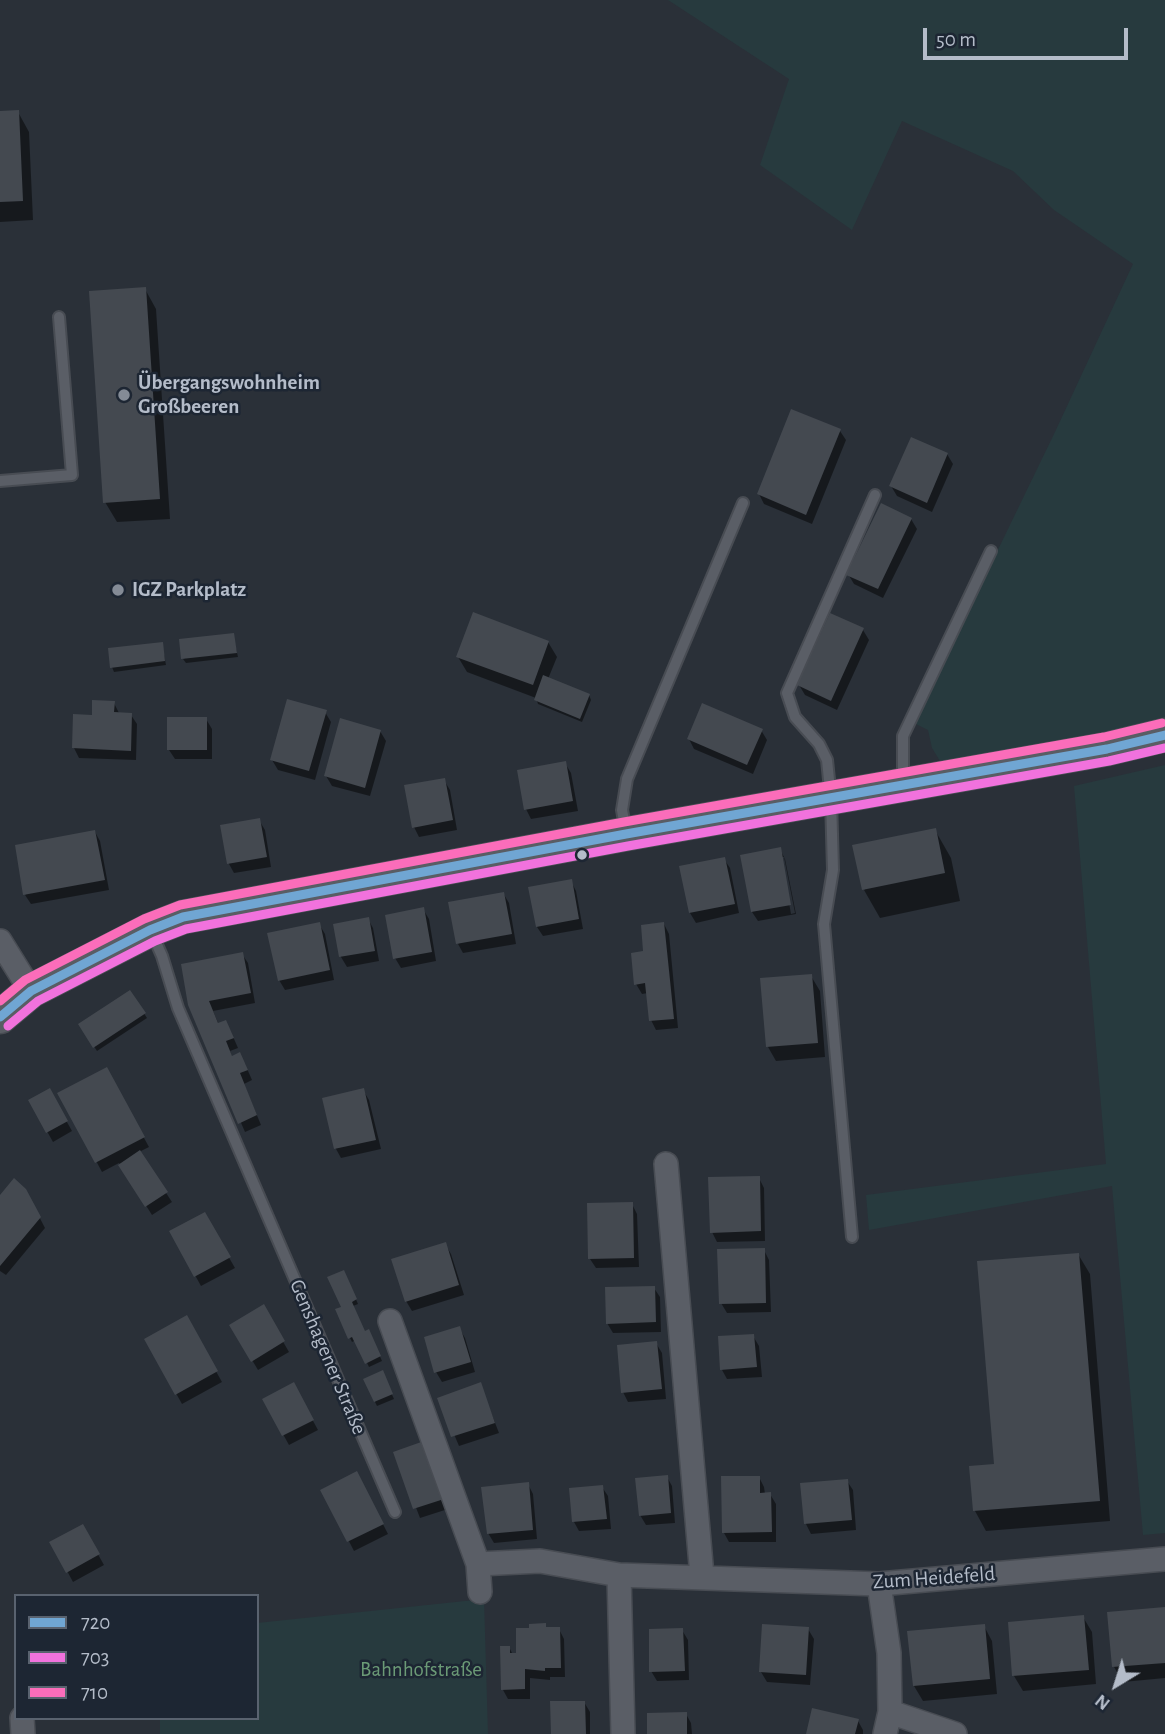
<!DOCTYPE html>
<html>
<head>
<meta charset="utf-8">
<style>
  body { margin:0 }
  #map { position:relative; width:1165px; height:1734px; overflow:hidden; background:#2a3038; font-family:"Alegreya Sans",sans-serif }
  canvas { display:block }
  .legend { position:absolute; left:14px; top:1594px; width:245px; height:126px; box-sizing:border-box; background:#1d2633; border:2px solid #59626f; margin:0; padding:9px 12px; list-style:none; font-size:21px; color:#b4bcc9 }
  .legend li { display:flex; align-items:center; gap:14px; height:35px }
  .legend b { width:35px; border:2px solid #59626f }
  .north { position:absolute; left:1081px; top:1650px; width:70px; height:70px; -webkit-text-stroke:5px #1d2633; paint-order:stroke; rotate:218deg; font-size:19px; font-weight:700; line-height:28px; text-align:center; color:#b4bcc9 }
  .north::after { content:''; display:block; margin:auto; width:24px; height:32px; background:#b4bcc9; clip-path:polygon(50% 0,100% 100%,50% 72%,0 100%) }
  .scale { position:absolute; left:923px; top:28px; width:205px; height:32px; box-sizing:border-box; border:4px solid #b4bcc9; border-top:0; padding-left:9px; font-size:21px; line-height:24px; white-space:nowrap; color:#b4bcc9; -webkit-text-stroke:5px #1d2633; paint-order:stroke }
</style>
</head>
<body>
<div id="map">
<canvas width="1165" height="1734"></canvas>
<ul class="legend">
<li><b style="height:9px;background:#70a6d3"></b>720</li>
<li><b style="height:9px;background:#f172dd"></b>703</li>
<li><b style="height:9px;background:#fb6dba"></b>710</li>
</ul>
<div class="north">N</div>
<div class="scale">50 m</div>
</div>
<script>
const c = document.querySelector('canvas').getContext('2d');
c.lineJoin = 'round';
function fill(path, color) {
  c.fillStyle = color;
  c.fill(path, 'evenodd');
}
function shape(rows) {
  const path = new Path2D();
  for (const r of rows) {
    path.moveTo(r[0], r[1]);
    for (let i = 2; i < r.length; i += 2) path.lineTo(r[i], r[i + 1]);
  }
  return path;
}
function trace(path, color, width, dash) {
  c.strokeStyle = color;
  c.lineWidth = width;
  c.lineCap = dash ? 'butt' : 'round';
  c.setLineDash(dash || []);
  c.stroke(path);
}
function drawText(font, color, halo, rows, align = 'center') {
  c.font = font + ' "Alegreya Sans",sans-serif';
  c.lineWidth = 5;
  c.setLineDash([]);
  c.textBaseline = 'middle';
  c.strokeStyle = halo;
  c.fillStyle = color;
  for (const [text, x, y, turn = 0] of rows) {
    c.save();
    c.translate(x, y);
    c.rotate((+turn || 0) * Math.PI / 180);
    c.textAlign = isNaN(turn) ? turn : align;
    if (halo) c.strokeText(text, 0, 0);
    c.fillText(text, 0, 0);
    c.restore();
  }
}
fill(shape([
  [668,0,1165,0,1165,719,1121,729,940,761,932,748,928,730,914,723,1055,432,1133,264,1054,210,1013,171,902,121,852,230,760,165,789,79],
  [1165,765,1165,1533,1143,1535,1112,1186,869,1230,866,1195,1106,1164,1074,786],
  [484,1599,488,1734,160,1734,160,1718,257,1718,257,1623]
]), '#273a3e');
fill(shape([
  [18,112,29,132,33,220,0,222,0,113],
  [145,289,156,309,170,519,117,522,105,502],
  [840,431,846,440,812,524,764,504,759,494],
  [947,454,953,464,932,512,897,496,891,486],
  [911,519,917,529,883,598,854,584,848,574],
  [863,630,869,640,837,710,805,695,799,685],
  [233,635,238,657,186,663,183,659],
  [548,642,557,657,548,679,589,695,591,700,582,722,538,704,536,698,467,672,458,657],
  [162,644,166,665,114,672,112,667],
  [114,703,119,713,131,715,137,724,136,760,79,758,74,748],
  [325,712,331,722,315,780,278,770,272,760],
  [206,719,212,729,212,759,175,759,169,750],
  [761,730,767,740,753,774,694,749,689,739],
  [380,731,386,741,370,796,332,786,326,776],
  [565,763,571,773,578,811,531,819,526,809],
  [444,780,450,790,457,830,419,837,414,827],
  [259,820,265,830,271,867,234,873,229,864,222,826],
  [935,830,951,858,960,901,880,918,864,890],
  [95,832,100,841,109,890,31,904,25,895],
  [780,849,785,859,796,914,758,921,752,912],
  [781,857,784,857,795,913,791,914],
  [724,859,730,868,739,913,696,923,690,913,681,867],
  [571,881,576,891,583,929,543,936,537,927],
  [503,893,509,903,516,944,463,953,458,944],
  [423,909,429,919,436,961,401,968,395,958],
  [368,919,373,928,379,961,347,967,341,957,335,925],
  [319,924,325,934,334,980,285,990,279,980],
  [664,924,669,934,678,1028,656,1030,651,1020,648,993,642,994,636,984,645,953],
  [242,954,248,963,255,1003,213,1011,219,1025,226,1022,231,1032,238,1048,230,1051,232,1057,245,1064,252,1080,244,1084,261,1125,245,1132,190,1005],
  [811,976,820,991,825,1057,776,1061,768,1047],
  [130,992,147,1018,97,1051,80,1025],
  [106,1069,149,1147,139,1152,172,1202,152,1215,119,1163,102,1172,60,1094],
  [49,1090,72,1131,53,1142,30,1101],
  [363,1090,369,1100,381,1149,341,1158,336,1149,324,1099],
  [759,1178,764,1188,765,1241,717,1242,712,1232],
  [0,1197,31,1201,45,1228,6,1275,0,1271],
  [632,1204,637,1214,639,1267,596,1268,590,1259],
  [204,1214,235,1268,201,1286,171,1232],
  [445,1244,451,1254,464,1295,412,1311,406,1301],
  [764,1250,769,1260,771,1312,727,1313,721,1303],
  [1078,1254,1090,1274,1110,1521,986,1531,975,1511,971,1468,996,1466],
  [346,1276,358,1304,353,1306,365,1333,371,1336,382,1361,369,1367,356,1340,352,1342,350,1338,343,1308],
  [654,1288,660,1297,661,1332,613,1333,607,1323],
  [263,1307,289,1352,258,1370,231,1325],
  [186,1318,222,1382,182,1404,146,1340],
  [459,1328,465,1338,475,1372,442,1382,436,1372],
  [753,1336,759,1346,762,1377,727,1379,722,1370],
  [656,1343,662,1353,666,1399,628,1402,623,1392],
  [384,1377,394,1399,377,1406,375,1402],
  [293,1384,318,1430,289,1445,264,1400],
  [480,1384,499,1433,459,1446,439,1399],
  [423,1443,448,1509,420,1518,395,1453],
  [667,1477,672,1486,675,1523,646,1525,640,1515],
  [759,1477,764,1487,765,1494,770,1494,776,1504,776,1542,729,1542,724,1533],
  [847,1481,853,1490,856,1530,811,1534,806,1524,802,1484],
  [362,1483,388,1534,354,1551,323,1491],
  [528,1484,533,1494,537,1539,494,1543,488,1533],
  [602,1487,608,1496,611,1529,579,1531,574,1522],
  [82,1526,104,1565,73,1582,52,1543],
  [1165,1609,1165,1678,1123,1682,1114,1667],
  [1083,1617,1092,1632,1096,1684,1023,1691,1014,1676,1009,1623],
  [984,1626,992,1641,997,1694,923,1701,914,1686],
  [547,1629,559,1629,564,1639,565,1677,550,1677,550,1680,530,1678,530,1699,508,1699,503,1690,509,1647,513,1655,518,1654],
  [808,1629,814,1639,810,1685,767,1682,761,1672],
  [682,1630,688,1640,689,1680,657,1681,651,1671],
  [584,1702,590,1712,590,1734,553,1734],
  [686,1714,691,1723,692,1734,649,1734],
  [858,1721,863,1730,863,1734,808,1734]
]), '#0007');
fill(shape([
  [19,110,23,201,0,202,0,111],
  [146,287,160,499,103,503,89,291],
  [791,409,841,429,806,515,757,494],
  [911,437,948,453,927,503,889,486],
  [881,503,912,518,878,589,846,575],
  [473,612,549,641,533,685,456,657],
  [830,613,864,628,831,701,797,685],
  [234,633,237,653,181,659,179,639],
  [163,642,165,661,110,668,108,648],
  [543,675,590,694,580,719,534,700],
  [287,699,327,710,309,771,270,760],
  [92,700,115,701,114,712,132,713,131,751,72,748,73,714,92,715],
  [702,703,763,729,747,765,687,739],
  [167,717,207,717,207,750,167,750],
  [340,718,381,730,365,788,324,776],
  [566,761,573,801,524,810,517,770],
  [445,778,453,820,412,828,404,785],
  [260,818,267,857,227,864,220,825],
  [936,828,945,873,862,890,852,845],
  [95,830,105,880,23,895,15,845],
  [781,847,791,905,751,912,740,855],
  [725,857,735,904,689,913,679,866],
  [572,879,579,919,536,927,528,887],
  [504,892,512,934,456,944,448,902],
  [424,907,432,952,393,959,385,915],
  [369,917,375,951,339,957,333,924],
  [320,922,330,970,278,981,267,933],
  [664,922,674,1019,649,1021,645,983,634,985,631,953,643,951,641,925],
  [243,952,251,993,209,1001,218,1023,226,1020,234,1038,226,1041,232,1056,240,1052,248,1070,240,1073,257,1115,238,1124,188,1005,181,964],
  [812,974,818,1043,766,1047,760,978],
  [130,990,146,1013,93,1048,78,1024],
  [107,1067,145,1137,95,1163,57,1093],
  [50,1088,68,1121,46,1133,28,1100],
  [364,1088,376,1140,334,1149,322,1098],
  [140,1150,168,1192,145,1207,118,1165],
  [760,1176,761,1231,710,1233,708,1177],
  [14,1178,26,1189,41,1217,0,1266,0,1195],
  [633,1202,634,1258,588,1259,587,1203],
  [205,1212,231,1257,194,1277,169,1231],
  [446,1242,459,1285,405,1302,391,1259],
  [765,1248,766,1303,719,1304,717,1249],
  [1079,1253,1100,1501,973,1511,969,1466,994,1464,977,1261],
  [344,1270,357,1299,352,1302,365,1331,369,1329,381,1356,365,1364,352,1337,348,1339,335,1309,341,1307,327,1277],
  [655,1286,656,1322,606,1324,605,1287],
  [264,1304,285,1341,251,1362,229,1325],
  [187,1315,218,1371,175,1395,144,1339],
  [460,1326,471,1362,434,1373,424,1337],
  [754,1334,757,1367,720,1370,718,1336],
  [657,1341,662,1389,621,1393,617,1345],
  [383,1370,393,1394,374,1402,363,1379],
  [294,1382,314,1420,282,1436,262,1399],
  [481,1382,495,1423,451,1437,437,1398],
  [424,1441,444,1499,413,1509,393,1452],
  [357,1471,384,1524,347,1542,320,1490],
  [668,1475,671,1513,639,1516,635,1478],
  [721,1476,760,1476,760,1493,771,1492,772,1532,722,1533],
  [848,1479,852,1520,804,1524,800,1483],
  [529,1482,533,1530,487,1534,481,1487],
  [603,1485,607,1519,572,1522,569,1488],
  [83,1524,100,1554,66,1573,49,1542],
  [1165,1607,1165,1663,1112,1667,1107,1612],
  [1084,1615,1089,1670,1012,1676,1008,1622],
  [546,1623,546,1627,560,1627,561,1668,545,1668,545,1671,525,1669,525,1689,501,1690,500,1646,510,1646,510,1653,516,1653,516,1628,529,1628,529,1624],
  [762,1624,809,1627,806,1675,759,1672],
  [985,1624,990,1679,913,1686,907,1631],
  [683,1628,685,1671,649,1672,649,1629],
  [550,1701,585,1701,586,1734,551,1734],
  [812,1708,859,1719,855,1734,806,1734],
  [687,1712,687,1734,647,1734,647,1713]
]), '#444950');
const lane = shape([
  [0,481,72,475,59,317],
  [903,783,903,736,991,551],
  [626,832,622,810,627,779,743,503],
  [151,931,162,956,178,1008,395,1512],
  [852,1237,824,924,833,870,831,799,827,760,819,744,795,717,787,693,875,495]
]);
const street = shape([
  [0,941,31,991],
  [666,1164,702,1576],
  [390,1321,478,1564,480,1592],
  [478,1564,540,1561,619,1575,879,1584,1165,1559],
  [619,1575,623,1734],
  [879,1584,889,1653,890,1712,885,1734],
  [890,1712,955,1734],
  [22,1718,23,1734]
]);
const secondary = shape([
  [0,1017,31,991,150,930,183,917,626,834,1107,749,1165,735]
]);
trace(lane, '#484c53', 14);
trace(street, '#484c53', 26);
trace(secondary, '#484c53', 35);
trace(lane, '#5a5e66', 10);
trace(street, '#5a5e66', 23);
trace(secondary, '#595d64', 32);
trace(shape([
  [0,1017,31,991,150,930,183,917,626,834,1107,749,1165,735]
]), '#70a6d3', 9);
trace(shape([
  [8,1026,38,1001,155,941,186,929,628,846,1109,761,1165,748]
]), '#f172dd', 9);
trace(shape([
  [0,1001,25,980,144,919,180,905,624,822,1104,737,1162,723]
]), '#fb6dba', 9);
for (const [x, y, r, color] of [
  [124,395,7,"#848b96"],
  [118,590,7,"#848b96"],
  [582,855,6,"#b4bcc9"]
]) {
  const dot = new Path2D();
  dot.arc(x, y, r, 0, 2 * Math.PI);
  c.fillStyle = color;
  c.fill(dot);
  trace(dot, '#1d2633', 2.5);
}
drawText('bold 21px', '#b4bcc9', '#1d2633', [
  ["Übergangswohnheim",138,383],
  ["Großbeeren",138,407],
  ["IGZ Parkplatz",132,590]
], 'left');
drawText('21px', '#b4bcc9', '#1d2633', [
  ["Genshagener Straße",328,1357,67],
  ["Zum Heidefeld",934,1578,-4]
]);
drawText('21px', '#6b9a76', '#1d2633', [
  ["Bahnhofstraße",421,1670]
]);
</script>
</body>
</html>
